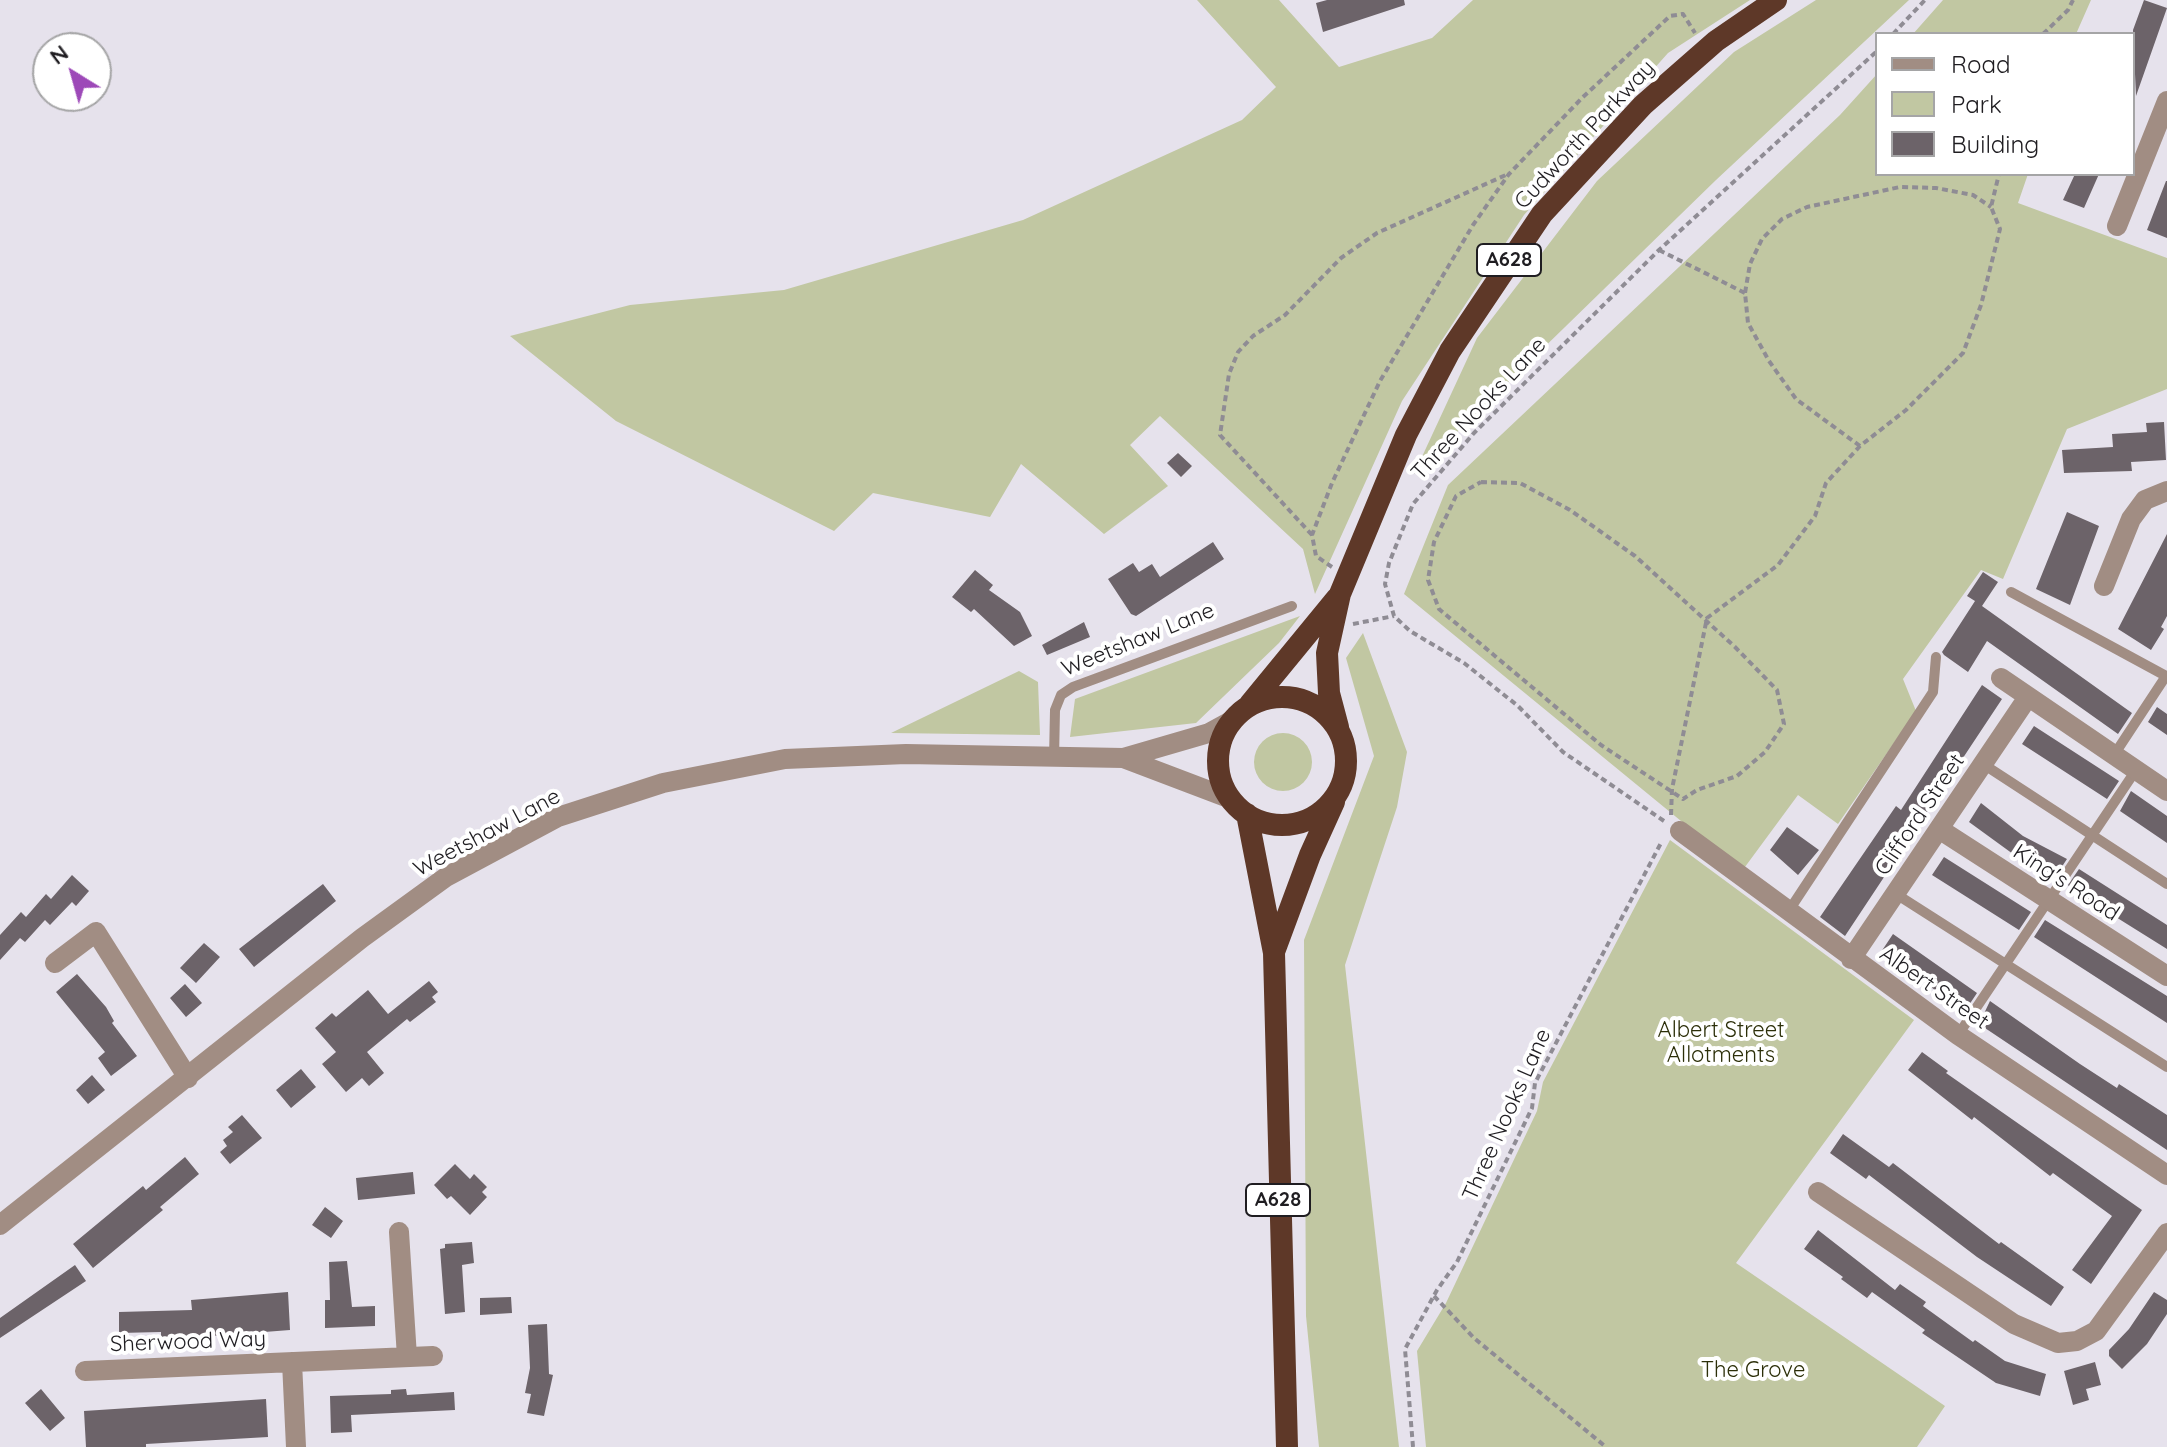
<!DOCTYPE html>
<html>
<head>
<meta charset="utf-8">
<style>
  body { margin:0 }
  #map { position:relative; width:2167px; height:1447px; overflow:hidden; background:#e6e2ec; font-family:Quicksand,sans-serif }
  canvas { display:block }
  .legend { position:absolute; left:1875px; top:32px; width:260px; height:144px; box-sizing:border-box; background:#fff; border:2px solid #a5a5a6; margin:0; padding:10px 14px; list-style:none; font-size:24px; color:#1f1d21 }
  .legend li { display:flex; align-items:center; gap:16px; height:40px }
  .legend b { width:40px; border:2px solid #a5a5a6 }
  .north { position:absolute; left:32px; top:32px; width:80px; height:80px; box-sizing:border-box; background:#fff; border:2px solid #a5a5a6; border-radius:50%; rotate:323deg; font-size:22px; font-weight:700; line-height:32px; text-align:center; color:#1f1d21 }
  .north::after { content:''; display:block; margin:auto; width:28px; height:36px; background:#9d49b8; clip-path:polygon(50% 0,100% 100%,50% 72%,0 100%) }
</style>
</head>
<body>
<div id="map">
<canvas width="2167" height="1447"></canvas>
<ul class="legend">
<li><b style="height:10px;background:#a18d83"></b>Road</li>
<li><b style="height:22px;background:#c1c7a2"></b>Park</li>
<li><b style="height:22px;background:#6c6369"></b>Building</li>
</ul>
<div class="north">N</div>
</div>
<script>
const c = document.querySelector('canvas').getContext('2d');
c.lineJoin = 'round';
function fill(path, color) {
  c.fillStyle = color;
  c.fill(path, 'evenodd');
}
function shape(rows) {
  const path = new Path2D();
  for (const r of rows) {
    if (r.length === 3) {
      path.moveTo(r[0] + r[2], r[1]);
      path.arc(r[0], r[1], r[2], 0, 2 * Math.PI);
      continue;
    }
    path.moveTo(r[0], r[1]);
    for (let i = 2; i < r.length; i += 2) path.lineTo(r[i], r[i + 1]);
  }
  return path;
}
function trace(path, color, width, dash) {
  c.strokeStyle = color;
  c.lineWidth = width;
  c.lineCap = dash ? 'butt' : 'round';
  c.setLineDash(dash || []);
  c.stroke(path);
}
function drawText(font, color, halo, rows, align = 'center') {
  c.font = font + ' Quicksand,sans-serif';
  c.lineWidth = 8;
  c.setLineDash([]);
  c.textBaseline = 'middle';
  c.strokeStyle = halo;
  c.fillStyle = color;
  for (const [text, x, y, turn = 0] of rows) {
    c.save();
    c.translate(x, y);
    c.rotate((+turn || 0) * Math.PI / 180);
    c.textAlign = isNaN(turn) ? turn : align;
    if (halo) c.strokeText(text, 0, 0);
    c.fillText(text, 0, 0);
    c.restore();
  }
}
fill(shape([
  [1197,0,1279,0,1339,67,1432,38,1473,0,1750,0,1668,53,1524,215,1402,401,1315,594,1303,549,1160,416,1130,445,1168,486,1104,534,1021,464,990,517,873,493,834,531,616,421,510,336,630,305,784,290,1023,220,1242,120,1276,87],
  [1816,0,1909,0,1716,180,1414,474,1477,338,1597,181,1734,52],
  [1943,0,2091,0,2076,34,1913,34],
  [1877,74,1877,174,2028,174,2018,203,2167,258,2167,389,2067,429,2003,579,1981,570,1903,679,1916,711,1838,824,1798,795,1742,871,1404,594,1448,485,1840,115],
  [1300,616,1279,643,1196,723,1070,737,1075,699],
  [1363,633,1407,752,1397,807,1345,965,1399,1447,1319,1447,1306,1316,1304,940,1374,756,1346,658],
  [1019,671,1038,682,1040,735,891,733],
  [1283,762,29],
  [1670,840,1914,1020,1736,1263,1945,1406,1917,1447,1426,1447,1417,1351,1446,1303,1537,1111,1543,1082]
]), '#c1c7a2');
fill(shape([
  [1327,0,1404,0,1405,5,1323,32,1316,3],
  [2144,0,2167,8,2136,96,2133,30],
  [2075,174,2099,174,2084,208,2063,200],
  [2166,181,2167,181,2167,238,2147,230],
  [2164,422,2166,460,2131,462,2132,471,2064,473,2062,450,2113,447,2112,434,2147,432,2146,423],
  [1178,453,1192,466,1181,477,1167,463],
  [2067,512,2099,526,2070,605,2036,589],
  [2167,534,2167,616,2161,627,2164,629,2151,650,2118,629],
  [1213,542,1224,559,1136,616,1131,614,1108,579,1133,563,1139,572,1152,564,1160,577],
  [975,570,993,585,989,590,1020,612,1032,636,1014,646,974,609,971,612,952,597],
  [1983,572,1998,582,1982,606,2132,713,2118,734,1987,641,1968,672,1944,655,1942,652,1975,601,1967,596],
  [1084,622,1090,637,1047,655,1042,645],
  [1982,685,2002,699,1845,936,1820,917,1896,806,1901,810],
  [2157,707,2167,714,2167,735,2148,722],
  [2034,726,2119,781,2107,799,2022,744],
  [2131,791,2167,816,2167,843,2120,811],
  [1981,803,2023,836,2067,859,2055,877,2026,859,2024,862,1969,822],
  [1787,827,1819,850,1798,875,1770,850],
  [1944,857,2031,912,2019,930,1932,875],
  [2079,869,2167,925,2167,949,2071,889,2068,885],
  [72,875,89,891,76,906,72,902,50,925,45,920,25,942,20,938,0,960,0,935,21,912,26,917,46,894,51,899],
  [323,884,336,901,254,967,239,949],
  [2045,920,2167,996,2167,1023,2034,937],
  [1893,934,1977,993,1965,1011,1881,952],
  [204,943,220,957,196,983,180,968],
  [77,974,106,1007,114,1021,112,1023,137,1056,111,1076,98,1058,105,1052,56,992],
  [429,981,438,992,432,997,436,1002,410,1022,407,1019,367,1052,384,1073,369,1086,362,1078,346,1092,322,1064,336,1052,315,1028,332,1013,336,1017,368,990,388,1014],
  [185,984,202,1003,186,1017,170,998],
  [1990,1001,2080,1064,2117,1088,2119,1084,2167,1115,2167,1150,1979,1024],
  [1922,1052,1948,1071,1946,1073,2142,1210,2091,1284,2072,1270,2112,1216,2053,1173,2050,1176,1974,1117,1972,1120,1908,1070],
  [301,1069,316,1087,291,1108,276,1090],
  [92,1075,105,1090,88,1104,76,1090],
  [242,1115,262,1138,230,1164,220,1152,227,1146,223,1140,233,1132,228,1127],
  [1843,1134,1889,1167,1893,1163,1999,1244,2001,1242,2064,1287,2051,1306,1977,1257,1869,1175,1866,1179,1830,1153],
  [185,1157,199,1174,160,1207,163,1210,93,1268,73,1244,143,1186,146,1190],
  [455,1164,470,1179,474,1174,487,1187,482,1192,487,1197,470,1215,451,1196,447,1199,434,1185],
  [413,1172,415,1194,358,1200,356,1178],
  [325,1207,343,1221,331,1238,312,1225],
  [1818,1230,1895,1290,1900,1284,1926,1302,1923,1306,1973,1342,1975,1340,2005,1361,2046,1374,2040,1396,1996,1383,1922,1333,1925,1330,1872,1292,1867,1298,1841,1279,1843,1277,1804,1249],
  [472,1242,474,1263,462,1265,465,1312,445,1314,440,1249,445,1248,445,1244],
  [347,1261,352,1307,375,1306,375,1326,325,1328,325,1300,330,1300,329,1262],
  [75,1265,86,1281,0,1338,0,1318],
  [288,1292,290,1330,161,1340,161,1332,119,1333,119,1312,192,1310,191,1300],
  [2154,1292,2167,1300,2167,1314,2147,1344,2122,1369,2109,1356,2109,1350,2129,1329],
  [511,1297,512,1313,480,1315,480,1298],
  [547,1324,549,1374,553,1375,544,1416,527,1413,531,1394,525,1393,530,1368,528,1325],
  [2095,1362,2101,1385,2086,1389,2089,1400,2073,1405,2064,1371],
  [41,1389,65,1418,50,1431,25,1403],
  [406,1389,407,1395,454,1392,455,1410,351,1415,352,1432,331,1433,330,1396,391,1394,391,1390],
  [266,1399,268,1437,146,1444,146,1447,86,1447,84,1411]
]), '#6c6369');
trace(shape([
  [1893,34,1925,0],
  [2043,34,2068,10,2073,0],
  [1659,250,1745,293],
  [1860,446,1796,399,1769,361,1748,323,1745,293,1750,264,1762,239,1782,219,1807,207,1900,187,1936,188,1973,195,1991,207],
  [1481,482,1520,483,1570,510,1635,556,1735,647,1777,690,1784,724,1765,752,1737,776,1697,790,1683,799,1601,745,1439,609,1428,580,1434,542,1456,496,1481,482],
  [1312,535,1220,435,1229,374,1238,352,1253,336,1285,315,1341,258,1377,233,1508,174],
  [1332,567,1316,556,1312,535,1332,483,1380,381,1473,225,1509,174,1582,98,1670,16,1683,14,1695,33],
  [1353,624,1394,616],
  [1671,815,1672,789,1707,618,1778,565,1815,516,1826,483,1860,446,1906,410,1963,353,1981,305,2000,229,1991,207,1999,174],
  [1664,821,1563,752,1518,706,1464,663,1410,631,1394,616,1385,584,1389,563,1413,504,1474,433,1659,250,1877,51],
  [1434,1296,1474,1338,1606,1447],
  [1413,1447,1405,1349,1437,1290,1457,1262,1532,1108,1535,1083,1662,841]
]), '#8f8c94', 4, [6, 4]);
trace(shape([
  [2011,592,2166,676,2114,755],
  [1054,759,1055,710,1061,695,1073,687,1292,606],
  [1983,764,2167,884],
  [1896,894,2167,1067],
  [1788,912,1933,692,1936,657],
  [1958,1035,2136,770]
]), '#a18d83', 10);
trace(shape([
  [2117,226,2167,101],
  [2104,586,2131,519,2145,500,2167,491],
  [2001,678,2167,791],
  [1939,829,2167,976],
  [1680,831,1958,1035,2167,1175],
  [1851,959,2028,697],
  [55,963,96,932,188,1078],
  [1818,1192,2014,1324,2058,1343,2077,1341,2096,1331,2167,1233],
  [399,1232,407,1357],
  [292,1362,296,1447],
  [85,1371,433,1356]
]), '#a18d83', 20);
trace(shape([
  [1123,758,1231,799],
  [0,1225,362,938,446,877,558,817,663,783,785,759,906,754,1123,758,1209,733,1231,721]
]), '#a18d83', 20);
trace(shape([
  [1282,761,64],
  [1250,704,1337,598],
  [1338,727,1329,693,1327,653,1340,594,1406,435,1450,351,1542,214,1643,105,1716,41,1776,0],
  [1247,814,1274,953,1287,1447],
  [1274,952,1310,855,1334,802]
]), '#5e3828', 22);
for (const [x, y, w] of [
  [1509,260,64],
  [1278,1200,64]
]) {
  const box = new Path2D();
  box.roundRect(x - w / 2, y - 16, w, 32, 6);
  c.fillStyle = '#fff';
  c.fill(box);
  trace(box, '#1f1d21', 2);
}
drawText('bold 20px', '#1f1d21', null, [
  ["A628",1509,260],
  ["A628",1278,1200]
]);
drawText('22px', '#1f1d21', '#fff', [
  ["Cudworth Parkway",1585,135,-47],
  ["Three Nooks Lane",1479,409,-47],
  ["Weetshaw Lane",1138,640,-22],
  ["Clifford Street",1920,815,-56],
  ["Weetshaw Lane",487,833,-28],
  ["King's Road",2066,883,33],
  ["Albert Street",1934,988,35],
  ["Three Nooks Lane",1507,1115,-66],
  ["Sherwood Way",188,1342,-2]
]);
drawText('22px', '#2c2f09', '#fff', [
  ["Albert Street",1721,1030],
  ["Allotments",1721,1055],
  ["The Grove",1753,1370]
]);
</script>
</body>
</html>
